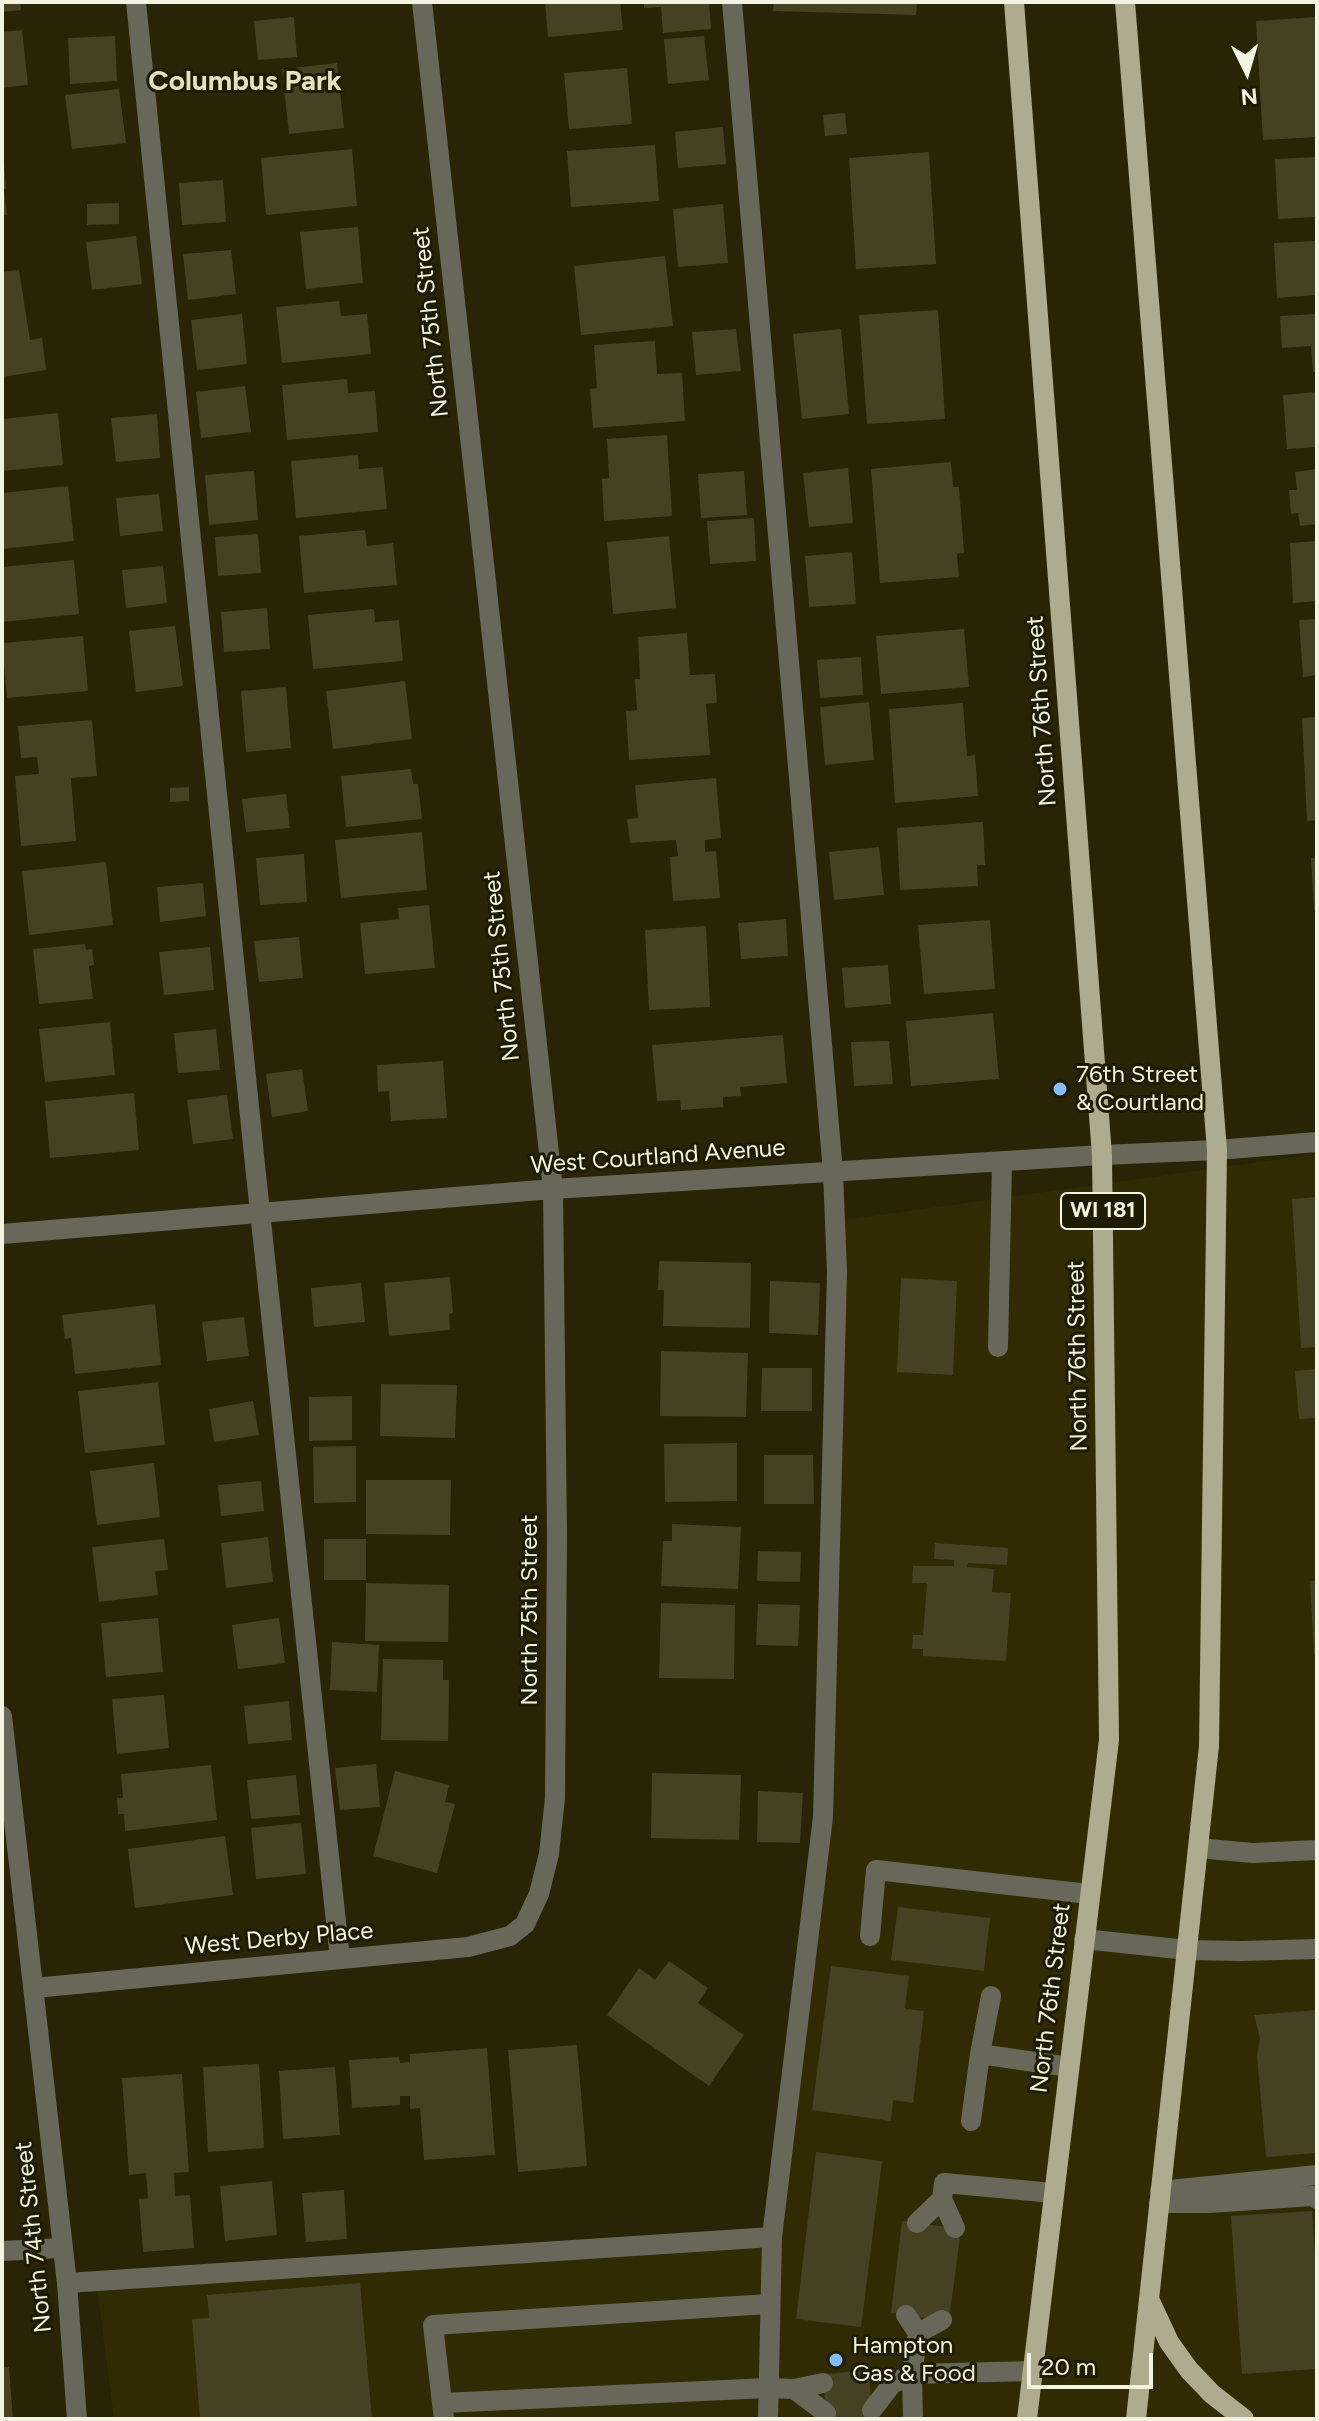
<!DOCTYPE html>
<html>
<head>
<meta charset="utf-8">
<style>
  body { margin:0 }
  #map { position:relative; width:1319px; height:2421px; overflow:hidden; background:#282405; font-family:Figtree,sans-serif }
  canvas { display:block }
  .frame { position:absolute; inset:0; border:4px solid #f4f3e1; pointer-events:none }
  .north { position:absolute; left:1207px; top:32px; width:80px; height:80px; -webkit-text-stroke:6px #1f1b00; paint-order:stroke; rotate:175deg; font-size:22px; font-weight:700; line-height:32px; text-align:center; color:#f4f3e1 }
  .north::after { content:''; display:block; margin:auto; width:28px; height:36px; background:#f4f3e1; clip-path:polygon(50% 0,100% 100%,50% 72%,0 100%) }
  .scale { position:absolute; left:1027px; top:2353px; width:126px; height:36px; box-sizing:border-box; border:4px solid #f4f3e1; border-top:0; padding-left:10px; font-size:24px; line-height:28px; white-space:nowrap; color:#f4f3e1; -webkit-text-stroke:6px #1f1b00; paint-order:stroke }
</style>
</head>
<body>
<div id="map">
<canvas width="1319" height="2421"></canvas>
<div class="frame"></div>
<div class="north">N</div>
<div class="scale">20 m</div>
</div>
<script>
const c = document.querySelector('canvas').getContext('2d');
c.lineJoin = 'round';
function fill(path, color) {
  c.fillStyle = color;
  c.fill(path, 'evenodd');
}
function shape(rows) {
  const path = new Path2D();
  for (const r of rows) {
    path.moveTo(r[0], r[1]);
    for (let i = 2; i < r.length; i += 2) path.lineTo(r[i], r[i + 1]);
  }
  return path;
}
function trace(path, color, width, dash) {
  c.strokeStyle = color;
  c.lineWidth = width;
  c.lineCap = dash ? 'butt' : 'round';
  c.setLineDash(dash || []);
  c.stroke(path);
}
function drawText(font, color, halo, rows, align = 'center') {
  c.font = font + ' Figtree,sans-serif';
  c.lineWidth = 6;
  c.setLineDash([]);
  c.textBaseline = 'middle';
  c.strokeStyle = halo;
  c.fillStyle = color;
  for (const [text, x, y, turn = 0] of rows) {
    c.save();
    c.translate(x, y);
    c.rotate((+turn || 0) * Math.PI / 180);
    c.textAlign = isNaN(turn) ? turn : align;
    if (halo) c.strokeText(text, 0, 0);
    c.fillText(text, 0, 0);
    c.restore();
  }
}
fill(shape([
  [1317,1154,1317,2419,114,2419,97,2289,760,2236,828,1817,836,1221]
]), '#302b02');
fill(shape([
  [2,2,20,2,21,10,2,12],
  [545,2,620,2,623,30,548,37],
  [644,2,709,2,711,29,663,33,661,7,644,8],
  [774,2,917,2,916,15,773,11],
  [294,17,297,57,258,60,254,21],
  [1317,17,1317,137,1263,140,1256,21],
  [22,30,28,85,2,88,2,32],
  [115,36,117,81,70,84,68,38],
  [704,36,709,80,668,84,664,39],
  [337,63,344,128,289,134,282,69],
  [627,68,632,124,569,129,564,73],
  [119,89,126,143,72,149,65,95],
  [845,113,847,134,825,136,823,115],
  [723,127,726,164,678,168,675,132],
  [655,145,659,201,571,207,567,151],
  [352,149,357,206,266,215,261,158],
  [929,152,936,264,856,269,849,158],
  [1317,157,1317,217,1278,219,1275,159],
  [2,164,4,164,6,189,4,189,7,215,2,216],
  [223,180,226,222,182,225,179,183],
  [119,203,119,224,87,225,87,204],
  [723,204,728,263,678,267,673,209],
  [358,227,363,283,306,289,300,232],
  [136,236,142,284,92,290,86,242],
  [1317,241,1317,295,1277,298,1274,243],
  [231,250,236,294,188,300,183,254],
  [665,256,673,326,581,335,574,266],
  [19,270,30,340,42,338,46,370,2,377,2,272],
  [339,301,341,316,367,314,371,354,282,363,276,307],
  [938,310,945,419,867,424,859,315],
  [242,314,247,364,197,370,191,320],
  [1317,314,1317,372,1313,372,1311,346,1282,348,1280,316],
  [736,329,741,371,696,375,692,332],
  [841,329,849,414,802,419,793,334],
  [655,341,657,374,682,373,685,421,593,428,590,389,597,388,594,345],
  [347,379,348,393,375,391,378,432,287,440,282,385],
  [245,386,251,432,201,438,196,392],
  [1317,392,1317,447,1287,449,1283,395],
  [58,413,63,465,2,471,2,419],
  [157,414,160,458,116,462,111,418],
  [667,435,672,516,604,521,602,479,609,478,607,439],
  [358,455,359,469,383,467,387,509,296,518,291,461],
  [951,462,953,487,959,487,964,553,957,554,959,577,880,583,871,469],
  [848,468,853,523,809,527,803,473],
  [1317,469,1317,524,1300,526,1298,513,1291,514,1289,490,1297,490,1295,472],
  [254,471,258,520,209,525,205,475],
  [744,471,747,515,701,518,698,474],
  [68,486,74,541,2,549,2,493],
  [159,494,163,531,120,536,116,498],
  [754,518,756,561,710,564,707,521],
  [365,530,367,546,393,543,397,585,304,593,299,536],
  [258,534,261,573,218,576,215,537],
  [669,536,676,608,613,614,607,542],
  [1317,541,1317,601,1293,603,1290,543],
  [852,552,856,604,809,607,805,556],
  [74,560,79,614,2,622,2,567],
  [163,566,167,603,126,608,122,570],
  [267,608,270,649,224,652,221,612],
  [374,609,375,622,399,620,403,661,313,669,308,615],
  [1317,619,1317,675,1303,677,1299,620],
  [175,626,183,686,136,692,129,631],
  [964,629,969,687,881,694,876,636],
  [687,633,690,675,715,674,717,703,706,704,710,755,629,760,626,711,637,710,635,679,640,679,638,637],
  [83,636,88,691,7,698,2,643],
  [861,657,863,695,820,698,817,660],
  [405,681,412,739,333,749,326,691],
  [286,687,291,748,246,752,241,691],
  [869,702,874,760,825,765,820,707],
  [963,703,967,756,975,755,978,796,895,803,889,709],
  [1317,717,1317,820,1307,821,1302,718],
  [92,720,97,776,71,778,76,841,21,846,15,776,39,774,37,757,21,758,18,726],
  [411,769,413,784,418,784,422,819,346,827,341,776],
  [716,778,721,838,705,840,705,852,716,851,720,898,673,901,670,857,678,856,676,840,630,843,627,819,638,818,635,785],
  [189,787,189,801,170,802,170,788],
  [286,794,290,828,246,832,242,799],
  [983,822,985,865,977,865,978,886,900,890,897,828],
  [422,832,427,890,341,898,335,840],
  [879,847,884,895,834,900,829,852],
  [304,854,307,902,260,905,256,858],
  [1311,858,1317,858,1317,910,1314,910],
  [106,862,113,925,29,935,22,871],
  [203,883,206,916,160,922,157,887],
  [429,905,435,968,365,974,360,923,399,919,398,908],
  [786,919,788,956,741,959,738,923],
  [990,920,995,989,924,994,918,925],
  [706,926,710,1007,649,1010,645,930],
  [299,937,303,978,259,982,254,941],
  [85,944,86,950,92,949,94,965,89,966,93,999,39,1004,33,949],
  [210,947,214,990,164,995,159,952],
  [888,965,891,1004,845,1008,842,968],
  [993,1013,999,1079,911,1086,906,1021],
  [110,1022,115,1075,45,1082,39,1029],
  [216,1029,220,1070,178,1073,174,1033],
  [783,1035,787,1083,740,1087,741,1096,723,1097,723,1107,681,1110,680,1100,657,1101,652,1045],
  [889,1041,893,1084,854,1086,851,1042],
  [443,1061,447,1118,391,1121,389,1091,378,1092,377,1065],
  [302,1069,308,1111,272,1117,266,1074],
  [134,1093,139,1150,50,1158,45,1101],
  [227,1095,233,1139,193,1144,187,1100],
  [1317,1197,1317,1347,1301,1348,1292,1199],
  [659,1261,751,1263,750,1328,663,1326,664,1290,658,1290],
  [450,1277,453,1313,449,1314,450,1330,389,1336,384,1283],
  [901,1278,957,1281,953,1375,897,1372],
  [770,1281,820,1283,818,1335,769,1333],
  [361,1283,365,1322,314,1327,311,1288],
  [155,1304,161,1365,75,1374,71,1338,65,1339,62,1315],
  [244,1317,249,1356,207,1361,202,1322],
  [661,1351,748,1353,746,1417,660,1416],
  [762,1368,812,1368,812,1411,761,1411],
  [1317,1369,1317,1418,1299,1419,1295,1371],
  [158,1382,165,1445,85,1453,78,1391],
  [381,1384,457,1385,455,1438,380,1436],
  [352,1396,352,1440,309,1441,309,1397],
  [253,1401,259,1435,214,1442,209,1409],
  [737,1443,737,1501,665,1502,664,1444],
  [356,1446,356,1502,314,1503,313,1447],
  [764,1455,813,1455,814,1504,764,1504],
  [154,1463,160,1517,97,1525,90,1471],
  [366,1480,451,1480,450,1535,366,1534],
  [261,1481,264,1511,221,1516,218,1485],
  [672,1524,741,1527,738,1589,661,1586,663,1541,672,1541],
  [268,1537,273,1582,226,1588,221,1543],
  [164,1539,168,1570,155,1571,158,1595,99,1602,92,1547],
  [324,1539,366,1539,366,1580,324,1580],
  [935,1543,1008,1548,1007,1565,968,1563,967,1567,994,1569,992,1592,1011,1593,1006,1661,923,1656,923,1649,912,1649,913,1635,923,1635,927,1583,912,1583,913,1566,954,1566,954,1560,934,1559],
  [758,1551,801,1552,800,1582,757,1581],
  [1317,1580,1317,1655,1314,1655,1310,1581],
  [366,1583,449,1585,448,1642,365,1641],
  [661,1603,735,1605,734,1679,659,1678],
  [758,1604,800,1605,798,1646,756,1645],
  [158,1618,163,1672,106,1677,101,1623],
  [279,1618,285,1663,238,1669,232,1625],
  [332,1642,379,1645,377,1692,330,1690],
  [383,1659,443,1660,443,1680,449,1680,448,1741,381,1740],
  [164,1695,169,1748,117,1754,112,1699],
  [289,1701,292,1740,248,1744,244,1706],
  [376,1764,380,1807,340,1810,335,1768],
  [211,1765,217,1820,125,1831,124,1814,118,1814,117,1798,123,1798,121,1774],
  [395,1771,449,1785,445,1802,455,1804,437,1873,373,1856],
  [652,1773,741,1775,739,1840,651,1838],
  [296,1775,300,1815,251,1819,247,1780],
  [758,1791,803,1793,800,1843,757,1842],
  [301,1823,306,1874,256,1879,251,1828],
  [225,1836,233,1895,135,1908,128,1849],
  [898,1907,990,1918,984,1971,891,1960],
  [669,1961,708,1988,698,2003,744,2035,709,2086,607,2015,639,1968,655,1980],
  [831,1966,909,1976,905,2009,924,2011,913,2103,893,2100,891,2121,812,2110],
  [1317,2010,1317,2153,1266,2157,1257,2056,1260,2038,1254,2015],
  [577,2045,587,2166,518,2172,508,2050],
  [487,2048,495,2155,424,2160,420,2108,410,2109,410,2096,400,2096,400,2105,352,2108,349,2060,399,2057,400,2063,410,2062,410,2054],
  [259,2064,264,2148,208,2152,203,2067],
  [335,2067,340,2135,283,2139,279,2071],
  [182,2074,189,2172,174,2173,175,2196,190,2195,194,2248,143,2252,139,2199,148,2198,146,2173,129,2175,122,2078],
  [816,2152,882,2161,861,2327,796,2319],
  [272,2181,277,2235,225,2241,220,2186],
  [344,2190,347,2239,306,2242,302,2193],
  [1312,2211,1317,2281,1317,2369,1242,2374,1231,2216],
  [902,2221,961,2229,949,2321,891,2313],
  [360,2283,372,2419,200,2419,192,2319,209,2318,207,2295],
  [2,2367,9,2367,13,2419,2,2419],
  [869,2370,872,2419,826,2419,823,2374]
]), '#464123');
trace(shape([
  [136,2,255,1165,340,1959],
  [732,2,833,1172,837,1272,823,1817,772,2237,768,2419],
  [998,1347,1002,1162],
  [1198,1848,1253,1853,1317,1850],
  [870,1936,876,1870,1089,1894],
  [1084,1939,1187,1950,1241,1951,1317,1949],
  [980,2054,991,1996],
  [971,2121,980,2054,1069,2067],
  [1160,2191,1317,2175],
  [1159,2203,1209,2203,1313,2196,1317,2199],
  [917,2223,942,2199],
  [955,2228,942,2199,944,2183,1053,2193],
  [2,2251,62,2248],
  [67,2283,772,2237],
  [906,2315,918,2333],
  [794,2389,823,2383],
  [442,2403,433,2325,769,2304],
  [872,2410,892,2384,912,2374,918,2333,942,2320],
  [444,2419,442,2403,768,2388,794,2389,826,2413],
  [913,2419,912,2374,1033,2371]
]), '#696759', 20);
trace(shape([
  [2,1234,553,1189,1102,1155,1217,1150,1317,1142],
  [2,1716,67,2283,77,2419],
  [34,1988,468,1947,510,1936,525,1924,539,1894,549,1854,555,1798,557,1534,553,1189,422,2]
]), '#696759', 20);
trace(shape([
  [1014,2,1102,1155,1109,1740,1027,2419],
  [1125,2,1217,1150,1209,1746,1136,2419],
  [1149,2299,1169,2342,1189,2370,1212,2394,1244,2419]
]), '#afab8e', 20);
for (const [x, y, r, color] of [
  [1060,1089,8,"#83bcfb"],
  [836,2360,8,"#83bcfb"]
]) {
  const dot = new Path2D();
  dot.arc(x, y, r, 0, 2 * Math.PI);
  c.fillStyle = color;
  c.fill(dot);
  trace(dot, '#1f1b00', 3);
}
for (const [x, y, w] of [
  [1103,1211,84]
]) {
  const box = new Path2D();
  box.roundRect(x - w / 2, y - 18, w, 36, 6);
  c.fillStyle = '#1f1b00';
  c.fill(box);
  trace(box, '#f4f3e1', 2);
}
drawText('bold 22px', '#f4f3e1', null, [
  ["WI 181",1103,1211]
]);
drawText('24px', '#f4f3e1', '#1f1b00', [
  ["North 75th Street",431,322,-96],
  ["North 76th Street",1042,711,-94],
  ["North 75th Street",502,966,-96],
  ["West Courtland Avenue",658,1157,-4],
  ["North 76th Street",1078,1356,-91],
  ["North 75th Street",530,1610,-90],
  ["West Derby Place",279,1939,-5],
  ["North 76th Street",1051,1998,-83],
  ["North 74th Street",34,2237,-96]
]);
drawText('24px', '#f4f3e1', '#1f1b00', [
  ["76th Street",1076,1075],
  ["& Courtland",1076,1103],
  ["Hampton",852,2346],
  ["Gas & Food",852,2374]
], 'left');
drawText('bold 28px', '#e6e2be', '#1f1b00', [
  ["Columbus Park",245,82]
]);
</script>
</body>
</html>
